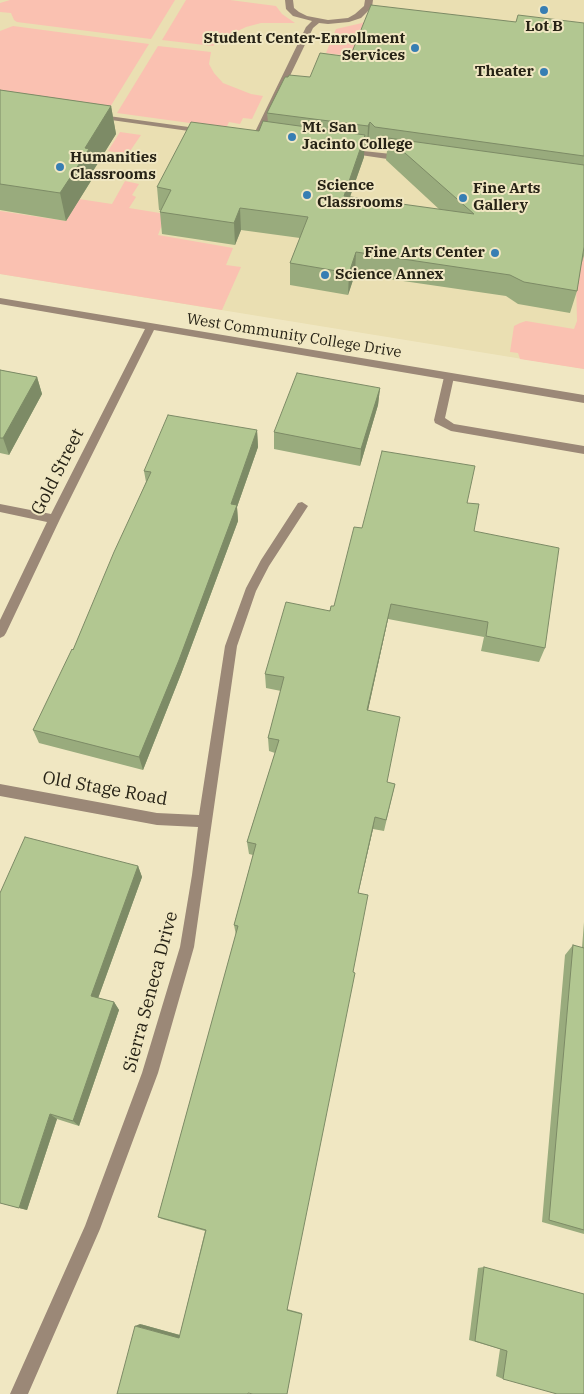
<!DOCTYPE html>
<html>
<head>
<meta charset="utf-8">
<style>
  body { margin:0 }
  canvas { display:block; background:#f0e7c2 }
</style>
</head>
<body>
<canvas width="584" height="1394"></canvas>
<script>
const c = document.querySelector('canvas').getContext('2d');
c.lineJoin = 'round';
function fill(path, color) {
  c.fillStyle = color;
  c.fill(path, 'evenodd');
}
function shape(rows) {
  const path = new Path2D();
  for (const r of rows) {
    path.moveTo(r[0], r[1]);
    for (let i = 2; i < r.length; i += 2) path.lineTo(r[i], r[i + 1]);
  }
  return path;
}
function trace(path, color, width, dash) {
  c.strokeStyle = color;
  c.lineWidth = width;
  c.lineCap = dash ? 'butt' : 'round';
  c.setLineDash(dash || []);
  c.stroke(path);
}
function drawText(font, color, halo, rows, align = 'center') {
  c.font = font + ' "IBM Plex Serif",serif';
  c.lineWidth = 4;
  c.setLineDash([]);
  c.textBaseline = 'middle';
  c.strokeStyle = halo;
  c.fillStyle = color;
  for (const [text, x, y, turn = 0] of rows) {
    c.save();
    c.translate(x, y);
    c.rotate((+turn || 0) * Math.PI / 180);
    c.textAlign = isNaN(turn) ? turn : align;
    if (halo) c.strokeText(text, 0, 0);
    c.fillText(text, 0, 0);
    c.restore();
  }
}
fill(shape([
  [0,0,584,0,584,369,0,274]
]), '#eadfb2');
fill(shape([
  [10,0,175,0,151,39,17,22,14,20,11,13,0,12,0,3],
  [186,0,230,0,276,6,282,14,295,23,261,23,246,27,221,39,213,46,162,40],
  [369,19,358,57,326,53,336,29,362,23],
  [13,26,149,44,107,112,0,97,0,31],
  [158,46,211,52,209,64,214,73,223,83,251,94,263,96,252,119,243,118,240,124,229,122,226,128,117,113],
  [120,132,141,135,128,154,108,151],
  [125,181,139,184,132,195,136,197,129,208,166,214,158,235,233,248,226,265,241,267,222,310,0,274,0,211,66,221,79,199,112,204],
  [584,249,584,369,520,359,518,353,510,352,514,326,520,323,526,321,574,329,577,321,576,278]
]), '#fac1b1');
fill(shape([
  [449,374,454,377,445,418,454,424,584,446,584,454,451,431,435,423,434,420,444,377,449,374]
]), '#9b8877');
fill(shape([
  [285,0,293,0,294,8,299,12,307,16,328,20,348,18,355,14,364,6,365,0,373,0,372,7,361,18,349,22,328,24,319,23,313,28,261,136,257,138,253,136,306,27,312,21,293,16,286,9,285,0],
  [94,114,203,129,207,131,203,133,97,118,93,116,94,114],
  [344,149,401,155,405,158,401,161,347,153,343,151,344,149]
]), '#9b8877');
fill(shape([
  [0,298,584,395,584,403,154,330,60,519,6,633,4,636,0,638,0,620,47,522,0,512,0,504,51,514,145,329,0,304,0,298],
  [302,502,308,506,269,566,256,591,237,646,194,947,158,1073,100,1229,28,1394,10,1394,85,1226,142,1073,180,947,192,875,198,827,157,825,0,796,0,784,157,813,199,815,225,646,246,588,261,560,298,503,302,502]
]), '#9b8877');
fill(shape([
  [516,22,584,23,584,256,581,265,577,291,570,313,518,304,506,296,355,274,348,295,290,285,290,263,300,238,241,230,235,245,162,234,160,212,161,210,159,210,157,187,259,131,268,122,267,113,310,77,350,57],
  [368,144,374,149,387,151,386,160,440,210,350,197,364,157,364,148,367,149],
  [0,90,111,106,116,134,93,171,94,176,66,221,0,210],
  [0,370,37,377,42,394,9,455,0,453],
  [380,388,378,405,360,466,274,449,274,432],
  [257,430,258,447,237,507,238,521,181,674,143,770,39,743,33,730,73,650,146,482,144,471],
  [467,503,474,531,545,648,539,662,481,651,484,637,388,619,368,710,387,783,395,784,384,831,373,829,358,893,287,1309,302,1313,287,1394,140,1324,180,1335,205,1231,162,1219,158,1217,236,935,234,925,253,855,249,854,247,842,275,753,269,751,268,738,281,691,266,688,265,674,334,606,362,528],
  [138,866,142,877,98,998,114,1002,119,1010,79,1126,57,1119,27,1210,0,1203,0,893],
  [584,922,584,1234,542,1222,565,955,573,945,582,948],
  [484,1267,584,1294,503,1379,496,1376,500,1349,469,1340,478,1268]
]), '#99ab7d');
fill(shape([
  [111,106,116,134,93,171,94,176,66,221,60,193,85,148],
  [370,122,368,144,367,149,368,126],
  [365,135,364,157,342,219,344,196],
  [240,208,241,230,235,245,234,223],
  [356,252,355,274,348,295,349,273],
  [37,377,42,394,9,455,3,438],
  [380,388,378,405,360,466,361,449],
  [257,430,258,447,237,507,238,521,181,674,143,770,139,757,231,504],
  [391,604,388,619,365,724,367,710],
  [375,817,373,829,356,903,358,893],
  [138,866,142,877,96,1004,91,996],
  [114,1002,119,1010,79,1126,73,1121],
  [50,1114,57,1119,27,1210,19,1208],
  [140,1324,183,1336,179,1338,135,1326]
]), '#7d8b66');
const building = shape([
  [371,5,516,22,518,15,584,23,584,156,375,127,370,122,368,126,267,113,285,77,288,77,289,75,310,77,320,53,350,57,371,5],
  [0,90,111,106,85,148,89,149,60,193,0,184,0,90],
  [263,121,365,135,344,196,474,214,388,138,584,165,584,247,577,291,524,282,510,275,356,252,349,273,290,263,308,217,240,208,234,223,160,212,171,190,157,187,191,122,259,131,263,121],
  [0,370,37,377,3,438,0,438,0,370],
  [297,373,380,388,361,449,274,432,297,373],
  [168,415,257,430,231,504,237,505,179,660,139,757,33,730,72,649,73,650,114,552,151,472,144,471,168,415],
  [382,451,475,466,467,503,479,504,474,531,559,548,545,648,486,636,488,622,391,604,367,710,400,717,387,782,395,784,386,820,375,817,358,893,368,895,353,972,355,973,287,1310,302,1314,287,1394,253,1394,248,1393,248,1394,117,1394,135,1326,179,1338,206,1230,158,1217,238,926,234,925,256,844,247,842,279,740,268,738,284,677,265,674,286,602,330,611,331,606,334,606,354,527,362,528,382,451],
  [25,837,138,866,91,996,114,1002,73,1121,50,1114,19,1208,0,1203,0,893,25,837],
  [573,945,584,948,584,1230,549,1220,573,945],
  [484,1267,584,1294,584,1394,557,1394,503,1379,507,1351,475,1341,484,1267]
]);
fill(building, '#b2c791');
trace(building, '#7d8b66', 1);
for (const [x, y, r, color] of [
  [544,10,5,"#377eb3"],
  [415,48,5,"#377eb3"],
  [544,72,5,"#377eb3"],
  [292,137,5,"#377eb3"],
  [60,167,5,"#377eb3"],
  [307,195,5,"#377eb3"],
  [463,198,5,"#377eb3"],
  [495,253,5,"#377eb3"],
  [325,275,5,"#377eb3"]
]) {
  const dot = new Path2D();
  dot.arc(x, y, r, 0, 2 * Math.PI);
  c.fillStyle = color;
  c.fill(dot);
  trace(dot, '#f0e7c2', 2);
}
drawText('bold 15px', '#272316', '#f0e7c2', [
  ["Lot B",544,27,"center"],
  ["Student Center-Enrollment",405,39,"right"],
  ["Services",405,56,"right"],
  ["Theater",534,72,"right"],
  ["Mt. San",302,128],
  ["Jacinto College",302,145],
  ["Humanities",70,158],
  ["Classrooms",70,175],
  ["Science",317,186],
  ["Classrooms",317,203],
  ["Fine Arts",473,189],
  ["Gallery",473,206],
  ["Fine Arts Center",485,253,"right"],
  ["Science Annex",335,275]
], 'left');
drawText('15px', '#272316', '#f0e7c2', [
  ["West Community College Drive",294,336,9]
]);
drawText('18px', '#272316', '#f0e7c2', [
  ["Gold Street",58,472,-63],
  ["Old Stage Road",105,789,10],
  ["Sierra Seneca Drive",151,992,-75]
]);
</script>
</body>
</html>
